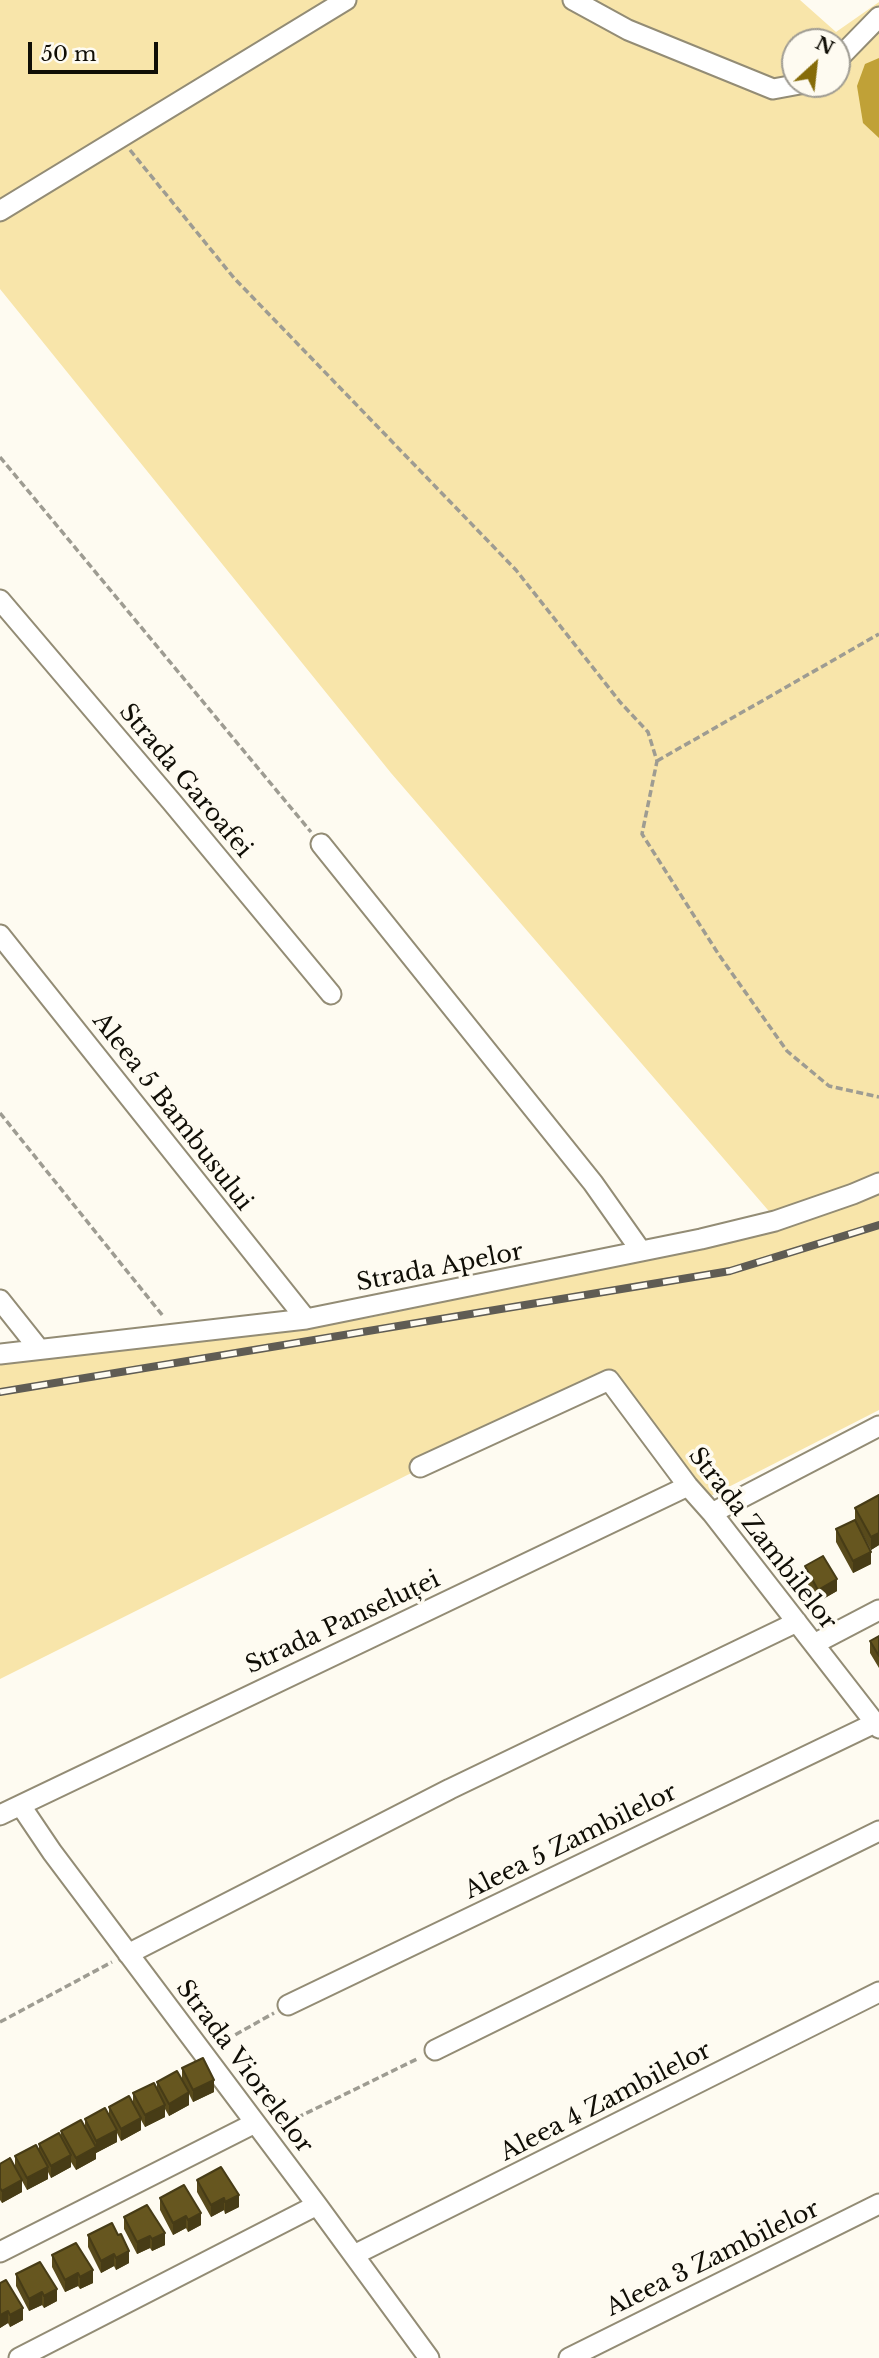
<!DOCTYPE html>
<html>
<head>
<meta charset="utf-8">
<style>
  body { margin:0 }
  #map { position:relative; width:879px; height:2358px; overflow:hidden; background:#fefbf1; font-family:"Libre Baskerville",serif }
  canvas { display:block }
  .north { position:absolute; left:781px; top:28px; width:70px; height:70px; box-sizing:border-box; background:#fefbf1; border:2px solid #9f9c93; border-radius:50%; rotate:27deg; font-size:19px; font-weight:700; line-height:28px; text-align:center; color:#100e06 }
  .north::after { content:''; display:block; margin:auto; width:24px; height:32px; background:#866c09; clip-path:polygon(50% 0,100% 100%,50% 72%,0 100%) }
  .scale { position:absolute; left:28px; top:42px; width:130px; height:32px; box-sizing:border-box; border:4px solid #100e06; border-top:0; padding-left:9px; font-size:21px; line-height:24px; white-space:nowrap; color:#100e06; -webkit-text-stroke:5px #fefbf1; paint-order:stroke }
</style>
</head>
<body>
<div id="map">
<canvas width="879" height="2358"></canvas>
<div class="north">N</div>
<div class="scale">50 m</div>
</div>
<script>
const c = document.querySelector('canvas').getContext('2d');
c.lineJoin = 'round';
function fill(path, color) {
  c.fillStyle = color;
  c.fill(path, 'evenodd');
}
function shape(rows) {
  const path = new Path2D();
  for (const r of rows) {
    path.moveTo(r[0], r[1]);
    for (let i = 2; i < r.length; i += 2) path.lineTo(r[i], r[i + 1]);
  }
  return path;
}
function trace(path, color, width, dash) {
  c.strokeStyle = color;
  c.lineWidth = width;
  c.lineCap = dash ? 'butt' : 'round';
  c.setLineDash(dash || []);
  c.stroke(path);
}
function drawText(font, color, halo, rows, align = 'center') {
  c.font = font + ' "Libre Baskerville",serif';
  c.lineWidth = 7;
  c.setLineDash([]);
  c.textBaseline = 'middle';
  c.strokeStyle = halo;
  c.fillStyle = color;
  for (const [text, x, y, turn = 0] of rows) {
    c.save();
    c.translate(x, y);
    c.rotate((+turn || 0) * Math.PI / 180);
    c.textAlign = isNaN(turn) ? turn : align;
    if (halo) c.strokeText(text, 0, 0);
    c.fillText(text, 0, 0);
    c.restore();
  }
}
fill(shape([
  [0,0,800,0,836,32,879,2,879,1410,709,1497,599,1379,0,1679,0,1362,368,1318,661,1256,780,1224,391,773,0,289],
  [795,42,837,42,837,84,795,84]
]), '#f8e5aa');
fill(shape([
  [879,58,879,138,863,123,857,86,865,64]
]), '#c0a137');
const minor = shape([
  [573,0,628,30,773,89,800,84],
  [837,60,879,17],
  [0,211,346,0],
  [0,600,171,801,331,994],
  [321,844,593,1183,641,1251],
  [0,935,306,1319],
  [0,1300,39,1349],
  [0,1354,306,1319,701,1239,775,1221,853,1194,879,1183],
  [420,1467,609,1380,688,1486,712,1513,879,1728],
  [712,1513,879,1426],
  [814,1644,879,1610],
  [21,1806,52,1852,317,2205,429,2358],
  [0,1815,688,1486],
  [128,1954,450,1789,797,1622],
  [288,2005,875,1723],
  [435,2050,879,1831],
  [0,2252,255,2123],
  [354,2255,879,1992],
  [19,2358,317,2205],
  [569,2358,879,2204]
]);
trace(minor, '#938c75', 23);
trace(shape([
  [130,150,234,278,516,570,620,702,648,732,657,761,642,834,719,955,787,1051,829,1086,879,1097],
  [0,457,311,832],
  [657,761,879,634],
  [0,1113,163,1316],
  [0,2022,112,1962],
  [217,2045,274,2013],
  [278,2127,419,2058]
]), '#9e9c92', 3.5, [7, 3.5]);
trace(minor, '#fff', 19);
const rail = shape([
  [0,1392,730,1271,879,1225]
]);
trace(rail, '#5f5c54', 8);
trace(rail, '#fefbf1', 5, [16]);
fill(shape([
  [879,1495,879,1545,871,1550,855,1520,855,1508],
  [836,1529,871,1564,853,1573,836,1542],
  [805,1566,837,1591,818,1602,805,1579],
  [879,1636,879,1668,870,1653,870,1641],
  [182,2068,214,2092,193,2102,189,2094,189,2105,169,2116,165,2109,165,2117,145,2127,141,2120,141,2130,121,2141,117,2133,117,2142,96,2153,96,2152,96,2159,76,2170,71,2162,71,2167,51,2178,48,2172,48,2179,27,2190,15,2168,15,2156,39,2151,39,2144,61,2136,61,2131,85,2127,85,2119,109,2116,109,2107,133,2104,133,2093,157,2089,157,2082,182,2080],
  [0,2164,22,2192,2,2203,0,2200],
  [197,2180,239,2207,225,2214,224,2210,211,2217,197,2192],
  [160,2198,201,2225,188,2232,186,2228,173,2235,160,2210],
  [124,2217,165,2245,152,2251,150,2248,137,2254,124,2229],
  [88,2235,129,2263,116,2270,114,2266,101,2273,88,2247],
  [52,2255,93,2283,80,2289,78,2286,65,2292,52,2267],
  [16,2274,57,2301,44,2308,42,2305,29,2311,16,2286],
  [0,2283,23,2320,10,2327,8,2323,0,2328]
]), '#584a1b');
fill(shape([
  [879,1533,879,1545,871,1550,871,1537],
  [871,1552,871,1564,853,1573,853,1561],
  [837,1579,837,1591,818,1602,818,1590],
  [214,2080,214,2092,193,2102,193,2090],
  [189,2092,189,2105,169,2116,169,2104],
  [165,2105,165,2117,145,2127,145,2115],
  [141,2118,141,2130,121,2141,121,2129],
  [117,2130,117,2142,96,2153,96,2141],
  [96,2147,96,2159,76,2170,76,2158],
  [71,2155,71,2167,51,2178,51,2166],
  [48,2167,48,2179,27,2190,27,2178],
  [22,2180,22,2192,2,2203,2,2191],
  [239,2195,239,2207,225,2214,225,2202],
  [224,2198,224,2210,211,2217,211,2205],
  [201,2213,201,2225,188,2232,188,2220],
  [186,2216,186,2228,173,2235,173,2223],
  [165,2233,165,2245,152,2251,152,2239],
  [150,2236,150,2248,137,2254,137,2242],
  [129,2251,129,2263,116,2270,116,2258],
  [114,2254,114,2266,101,2273,101,2261],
  [93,2270,93,2283,80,2289,80,2277],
  [78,2273,78,2286,65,2292,65,2280],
  [57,2289,57,2301,44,2308,44,2296],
  [42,2292,42,2305,29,2311,29,2299],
  [23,2308,23,2320,10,2327,10,2315],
  [8,2311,8,2323,0,2328,0,2315]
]), '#473c16');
const building = shape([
  [879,1495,879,1533,871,1537,855,1508,879,1495],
  [855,1520,871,1552,853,1561,836,1529,855,1520],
  [823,1556,837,1579,818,1590,805,1566,823,1556],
  [879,1636,879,1656,870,1641,879,1636],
  [203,2058,214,2080,193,2090,182,2068,203,2058],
  [177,2071,189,2092,169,2104,157,2082,177,2071],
  [154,2083,165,2105,145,2115,133,2093,154,2083],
  [129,2096,141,2118,121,2129,109,2107,129,2096],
  [105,2108,117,2130,96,2141,85,2119,105,2108],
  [81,2120,96,2147,76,2158,61,2131,81,2120],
  [59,2133,71,2155,51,2166,39,2144,59,2133],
  [36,2145,48,2167,27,2178,15,2156,36,2145],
  [10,2158,22,2180,2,2191,0,2188,0,2164,10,2158],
  [221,2167,239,2195,225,2202,224,2198,211,2205,197,2180,221,2167],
  [184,2185,201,2213,188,2220,186,2216,173,2223,160,2198,184,2185],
  [147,2205,165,2233,152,2239,150,2236,137,2242,124,2217,147,2205],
  [112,2223,118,2235,121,2234,129,2251,116,2258,114,2254,101,2261,88,2235,112,2223],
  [76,2243,93,2270,80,2277,78,2273,65,2280,52,2255,76,2243],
  [40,2262,57,2289,44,2296,42,2292,29,2299,16,2274,40,2262],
  [6,2280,23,2308,10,2315,8,2311,0,2315,0,2283,6,2280]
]);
fill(building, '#66561f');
trace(building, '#473c16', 2);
drawText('24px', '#100e06', '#fefbf1', [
  ["Strada Garoafei",185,781,50],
  ["Aleea 5 Bambusului",172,1112,52],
  ["Strada Apelor",440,1268,-11],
  ["Strada Zambilelor",762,1539,52],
  ["Strada Panseluței",343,1623,-25],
  ["Aleea 5 Zambilelor",571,1842,-26],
  ["Strada Viorelelor",244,2067,53],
  ["Aleea 4 Zambilelor",606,2102,-27],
  ["Aleea 3 Zambilelor",713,2259,-26]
]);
</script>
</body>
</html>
